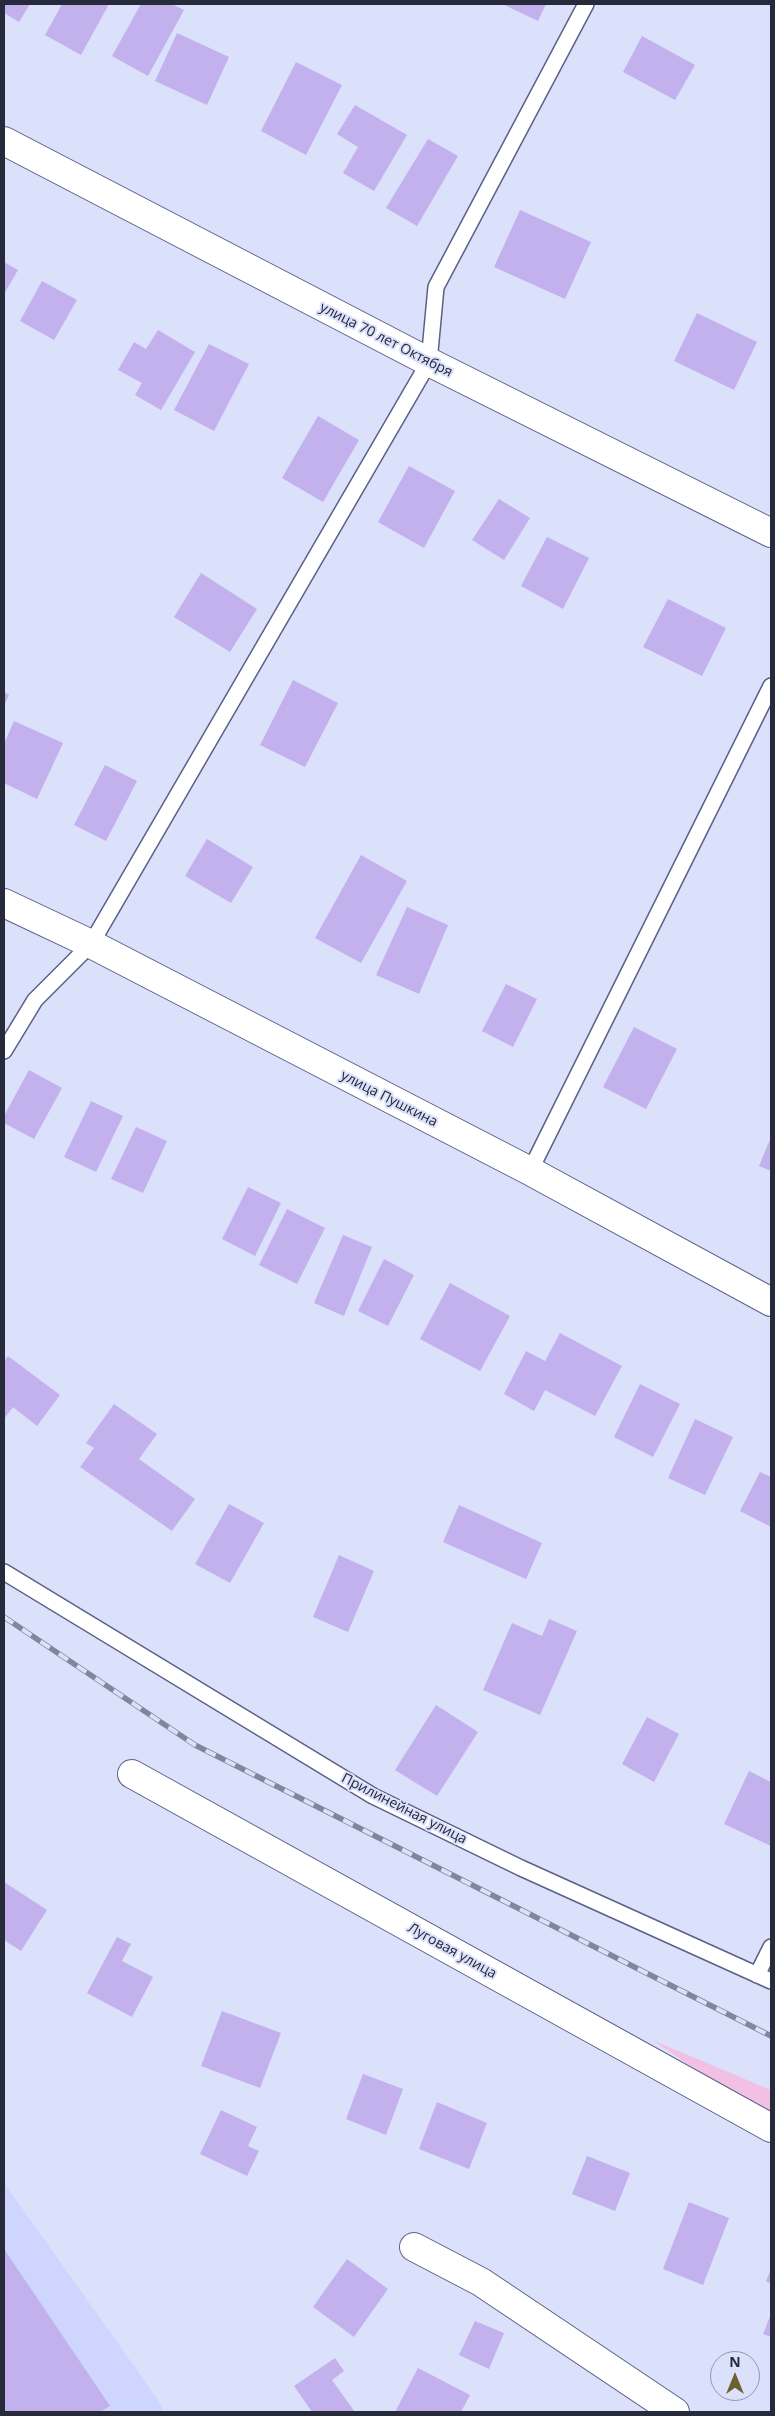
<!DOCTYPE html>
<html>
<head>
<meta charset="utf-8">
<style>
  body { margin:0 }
  #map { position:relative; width:775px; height:2416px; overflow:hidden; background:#dbe0fb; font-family:"Open Sans",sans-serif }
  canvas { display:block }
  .frame { position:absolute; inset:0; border:5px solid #272a3a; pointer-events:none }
  .north { position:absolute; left:710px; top:2351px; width:50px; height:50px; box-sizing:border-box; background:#dbe0fb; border:1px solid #9397ae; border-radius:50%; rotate:0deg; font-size:14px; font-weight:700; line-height:20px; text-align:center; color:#272a3a }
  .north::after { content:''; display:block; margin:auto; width:18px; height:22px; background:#6d622f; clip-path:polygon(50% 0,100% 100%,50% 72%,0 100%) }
</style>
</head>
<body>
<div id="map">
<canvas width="775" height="2416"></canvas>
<div class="frame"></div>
<div class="north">N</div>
</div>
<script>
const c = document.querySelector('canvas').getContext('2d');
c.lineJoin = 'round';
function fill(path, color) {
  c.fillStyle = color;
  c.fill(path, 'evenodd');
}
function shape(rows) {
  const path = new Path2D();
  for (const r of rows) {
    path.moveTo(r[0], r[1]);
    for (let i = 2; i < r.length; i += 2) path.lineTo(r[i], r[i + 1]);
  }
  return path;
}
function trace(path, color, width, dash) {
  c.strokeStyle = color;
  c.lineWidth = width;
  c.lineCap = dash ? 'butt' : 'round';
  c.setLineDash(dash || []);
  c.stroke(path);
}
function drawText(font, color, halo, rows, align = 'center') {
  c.font = font + ' "Open Sans",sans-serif';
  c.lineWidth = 4;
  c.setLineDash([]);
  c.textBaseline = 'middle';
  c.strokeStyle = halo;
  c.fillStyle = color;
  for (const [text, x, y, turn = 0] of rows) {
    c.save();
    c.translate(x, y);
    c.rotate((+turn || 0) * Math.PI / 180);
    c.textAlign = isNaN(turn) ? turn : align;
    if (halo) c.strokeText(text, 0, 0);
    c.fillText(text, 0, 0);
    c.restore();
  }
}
fill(shape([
  [4,2183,156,2397,164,2412,4,2412]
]), '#ced5fe');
fill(shape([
  [652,2040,771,2090,771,2112,730,2092]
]), '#f1c0e2');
fill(shape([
  [4,4,30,4,19,22,4,13],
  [62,4,109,4,81,55,45,35],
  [141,4,172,4,184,10,148,76,112,56],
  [502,4,546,4,538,21],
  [177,33,229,57,207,105,155,81],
  [642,36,695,65,675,100,623,72],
  [296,62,342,85,306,155,261,131],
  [355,105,407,135,374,191,343,173,358,147,337,134],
  [428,139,458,156,417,226,386,208],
  [520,210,591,242,565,299,494,267],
  [4,262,18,270,4,294],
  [42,281,77,300,54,340,20,321],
  [697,313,757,342,734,390,674,361],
  [158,330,195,352,161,410,135,395,142,383,118,370,134,342,146,349],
  [209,344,249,364,214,431,174,410],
  [318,416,359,440,323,502,282,478],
  [409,466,455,491,424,548,378,522],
  [499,499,530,518,504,560,472,540],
  [547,537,589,558,563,609,521,586],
  [201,573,257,609,230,652,174,617],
  [668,599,726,628,702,676,643,647],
  [293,680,338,703,305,767,260,745],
  [4,692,9,695,4,706],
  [14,721,63,743,37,799,4,783,4,744],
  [105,765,137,781,106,841,74,825],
  [207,839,253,867,231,903,185,876],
  [361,855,407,881,361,963,315,938],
  [407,907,448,925,419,994,376,975],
  [506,984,537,999,513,1047,482,1031],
  [634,1027,677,1049,646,1109,603,1087],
  [29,1070,62,1088,34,1139,4,1123,4,1116],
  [91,1101,123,1116,96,1172,64,1157],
  [136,1127,167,1141,143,1193,111,1179],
  [771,1137,771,1171,759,1166],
  [248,1187,281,1203,255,1256,222,1239],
  [287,1209,325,1228,297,1284,259,1265],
  [343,1235,372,1247,344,1316,314,1303],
  [384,1259,414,1275,388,1326,358,1311],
  [450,1283,510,1316,480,1371,420,1339],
  [560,1333,622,1366,595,1416,545,1390,534,1411,504,1394,526,1351,545,1361],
  [8,1356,60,1395,37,1426,13,1407,4,1419,4,1361],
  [640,1384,680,1404,653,1457,614,1437],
  [114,1404,157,1434,139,1459,195,1499,172,1531,80,1467,94,1448,86,1443],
  [695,1419,733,1437,705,1495,668,1478],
  [760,1472,771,1477,771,1527,740,1511],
  [229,1504,264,1523,230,1583,195,1564],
  [459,1505,542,1543,526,1579,443,1542],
  [339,1555,374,1571,348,1632,313,1617],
  [549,1619,577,1631,540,1715,483,1690,512,1623,542,1636],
  [436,1705,478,1732,437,1796,395,1770],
  [647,1717,679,1734,654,1782,622,1764],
  [749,1771,771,1782,771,1846,724,1824],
  [4,1882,47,1910,21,1951,4,1940],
  [117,1937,131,1944,122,1961,153,1977,132,2017,87,1993],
  [222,2011,281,2033,260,2088,201,2066],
  [363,2074,403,2089,386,2135,346,2119],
  [437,2102,487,2123,469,2169,419,2149],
  [221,2110,257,2127,248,2146,259,2151,247,2176,200,2154],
  [587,2156,630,2173,615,2211,572,2194],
  [689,2202,729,2218,703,2285,663,2269],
  [4,2249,110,2406,100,2412,4,2412],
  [347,2259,388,2289,354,2337,313,2307],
  [771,2269,771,2284,766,2281],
  [771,2314,771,2337,763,2334],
  [475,2321,504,2333,489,2369,459,2355],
  [335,2358,344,2371,332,2380,355,2412,312,2412,294,2386],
  [418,2368,470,2395,461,2412,395,2412]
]), '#c3b1ed');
const service = shape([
  [4,1051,35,1000,91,944,429,362,436,287,586,4],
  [530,1171,771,686],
  [4,1572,373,1796,521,1868,771,1981],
  [757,1975,771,1947]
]);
const minor = shape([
  [4,141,429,362,771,533],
  [4,903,91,944,530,1171,771,1302],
  [132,1774,771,2128],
  [414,2247,481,2282,675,2412]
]);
trace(service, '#5b6087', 18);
trace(minor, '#5b6087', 30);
trace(service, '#fff', 15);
trace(minor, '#fff', 28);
const rail = shape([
  [4,1617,195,1745,771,2036]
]);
trace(rail, '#82869c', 5.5);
trace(rail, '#dbe0fb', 4, [11]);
drawText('14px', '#272a3a', '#dbe0fb', [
  ["улица 70 лет Октября",386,340,27],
  ["улица Пушкина",389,1099,27],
  ["Прилинейная улица",404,1809,27],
  ["Луговая улица",452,1951,29]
]);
</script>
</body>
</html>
